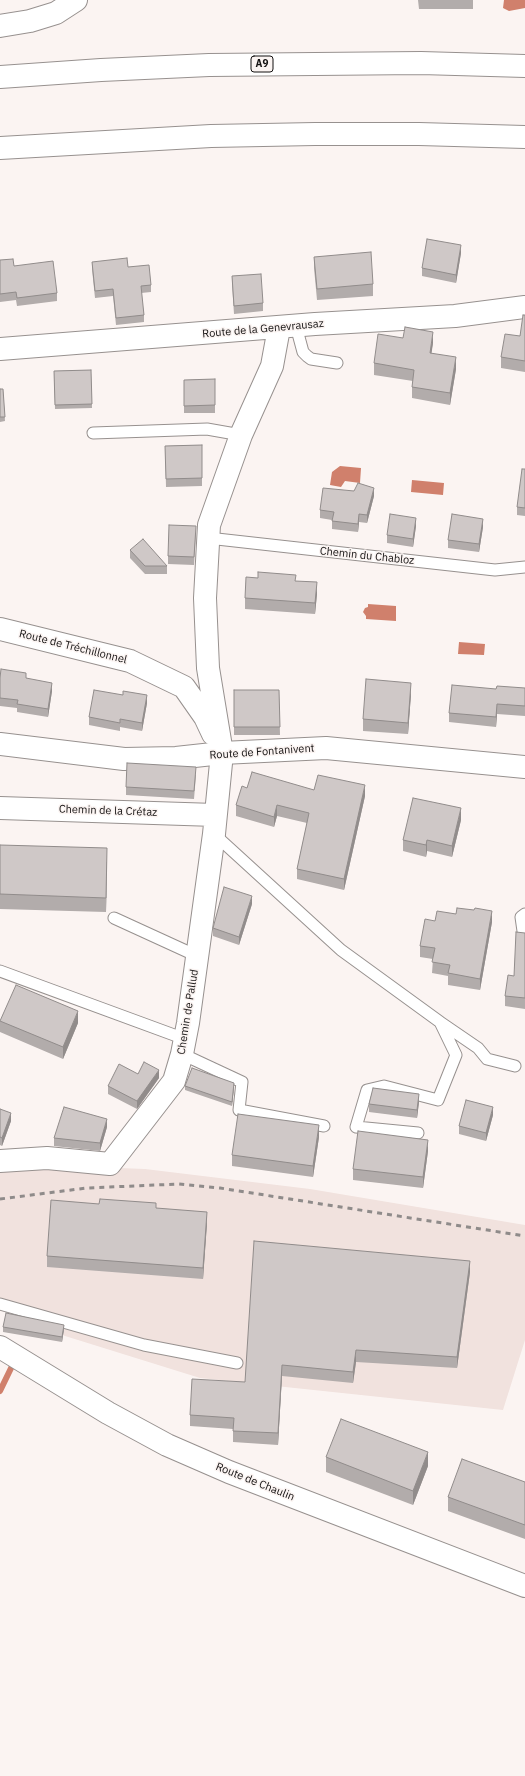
<!DOCTYPE html>
<html>
<head>
<meta charset="utf-8">
<style>
  body { margin:0 }
  canvas { display:block; background:#fbf4f2 }
</style>
</head>
<body>
<canvas width="525" height="1776"></canvas>
<script>
const c = document.querySelector('canvas').getContext('2d');
c.lineJoin = 'round';
function fill(path, color) {
  c.fillStyle = color;
  c.fill(path, 'evenodd');
}
function shape(rows) {
  const path = new Path2D();
  for (const r of rows) {
    path.moveTo(r[0], r[1]);
    for (let i = 2; i < r.length; i += 2) path.lineTo(r[i], r[i + 1]);
  }
  return path;
}
function trace(path, color, width, dash) {
  c.strokeStyle = color;
  c.lineWidth = width;
  c.lineCap = dash ? 'butt' : 'round';
  c.setLineDash(dash || []);
  c.stroke(path);
}
function drawText(font, color, halo, rows, align = 'center') {
  c.font = font + ' "IBM Plex Sans",sans-serif';
  c.lineWidth = 3;
  c.setLineDash([]);
  c.textBaseline = 'middle';
  c.strokeStyle = halo;
  c.fillStyle = color;
  for (const [text, x, y, turn = 0] of rows) {
    c.save();
    c.translate(x, y);
    c.rotate((+turn || 0) * Math.PI / 180);
    c.textAlign = isNaN(turn) ? turn : align;
    if (halo) c.strokeText(text, 0, 0);
    c.fillText(text, 0, 0);
    c.restore();
  }
}
fill(shape([
  [67,1166,145,1169,310,1189,525,1225,525,1340,503,1410,200,1378,33,1326,0,1307,0,1168]
]), '#f1e2de');
fill(shape([
  [504,0,525,0,525,8,509,11,503,8],
  [340,466,361,468,360,483,345,481,341,487,330,485,332,472],
  [412,480,444,483,443,495,411,492],
  [368,604,396,606,396,621,366,619,366,616,363,612,365,608,368,607],
  [459,642,485,644,484,655,458,654]
]), '#d0806c');
trace(shape([
  [0,1391,14,1362]
]), '#d0806c', 6);
const service = shape([
  [296,326,303,352,307,356,311,359,337,363],
  [93,433,207,429,241,435],
  [208,538,495,570,525,567],
  [214,834,341,950,440,1022,456,1055,438,1100,384,1086,367,1090,356,1127,418,1133],
  [114,918,197,956],
  [523,931,521,917,525,914],
  [0,971,185,1039],
  [440,1022,478,1048,487,1059,515,1066],
  [182,1054,242,1082,239,1110,324,1126],
  [0,1304,144,1345,237,1363]
]);
const minor = shape([
  [0,26,30,21,56,13,76,0],
  [0,349,315,324,455,316,525,307],
  [0,629,130,661,184,687,205,717,213,734],
  [0,808,215,815],
  [0,1161,47,1158,110,1164,174,1081,182,1054,188,1023,214,834,222,753,208,668,205,598,209,525,241,435,272,366,279,328],
  [0,1347,108,1413,167,1445,229,1472,525,1586]
]);
const tertiary = shape([
  [0,744,124,759,176,758,222,753,326,748,525,767]
]);
const motorway = shape([
  [0,77,101,70,209,65,421,63,525,66],
  [0,148,211,136,315,134,419,134,525,137]
]);
trace(service, '#97918f', 13);
trace(minor, '#97918f', 24);
trace(tertiary, '#97918f', 24);
trace(motorway, '#97918f', 24);
trace(service, '#fff', 11);
trace(minor, '#fff', 22);
trace(tertiary, '#fff', 22);
trace(motorway, '#fff', 22);
trace(shape([
  [0,1199,87,1188,179,1184,220,1188,525,1236]
]), '#8f8b8a', 3, [5, 5]);
fill(shape([
  [418,0,473,0,473,9,419,9],
  [461,253,456,283,422,276,422,268],
  [314,257,373,284,373,296,317,300,314,268],
  [0,260,14,266,57,293,57,301,17,306,16,300,0,302],
  [92,262,128,267,151,285,151,292,141,293,144,315,144,322,116,325,113,296,95,298,92,269],
  [232,276,263,303,263,311,234,314,232,284],
  [525,315,525,372,501,368,501,357,520,336],
  [433,343,431,353,456,369,450,405,412,398,412,387,413,381,374,375,374,363],
  [91,370,92,408,55,409,54,371],
  [215,379,215,413,184,413,184,380],
  [0,389,3,389,5,421,0,422],
  [202,445,202,486,166,487,165,446],
  [525,469,525,516,517,515,517,507],
  [374,496,367,523,359,522,358,532,332,529,332,520,320,518,320,510],
  [416,526,413,547,387,543,387,535],
  [483,527,479,552,448,548,448,540],
  [196,534,194,565,168,564,168,556],
  [130,550,167,566,167,574,145,574,130,558],
  [296,581,317,594,315,614,245,609,245,598],
  [0,678,26,678,52,691,48,717,17,712,17,708,0,706],
  [525,688,525,716,497,714,496,727,449,722,449,713,496,689],
  [234,690,279,690,280,735,234,735],
  [411,694,408,734,363,731,363,719],
  [147,703,142,731,120,727,120,731,89,725,89,717],
  [196,775,194,799,126,795,126,787],
  [247,788,314,790,365,796,344,890,297,879,297,869,307,823,277,816,274,827,236,816,236,805],
  [461,820,452,857,427,851,426,857,403,851,403,840],
  [0,845,107,862,106,912,0,909],
  [252,904,239,945,213,936,213,928],
  [435,921,492,922,480,990,448,985,448,976,432,973,433,959,420,957,420,946],
  [525,933,525,1009,505,1006,505,996,514,976],
  [0,1021,78,1023,63,1059,0,1032],
  [138,1074,159,1078,137,1109,108,1094,108,1086],
  [185,1086,234,1087,232,1106,185,1090],
  [419,1102,417,1118,369,1112,369,1104],
  [0,1109,11,1121,2,1146,0,1145],
  [493,1115,486,1141,459,1134,459,1126],
  [107,1127,100,1151,54,1146,54,1138],
  [319,1137,313,1177,232,1166,232,1155],
  [428,1151,423,1188,353,1180,353,1169],
  [156,1208,207,1223,203,1279,47,1267,47,1256],
  [470,1272,457,1368,356,1362,353,1383,282,1376,278,1445,233,1442,233,1429,190,1426,190,1415,245,1382],
  [3,1327,64,1329,62,1342,3,1332],
  [326,1457,428,1466,413,1505,326,1472],
  [525,1482,525,1539,448,1511,448,1497]
]), '#b2acab');
fill(shape([
  [461,245,461,253,456,283,456,275],
  [433,332,433,343,430,364,430,353],
  [456,357,456,369,450,405,450,393],
  [374,488,374,496,367,523,367,515],
  [359,514,359,522,358,532,358,524],
  [416,518,416,526,413,547,413,539],
  [483,519,483,527,479,552,479,544],
  [317,582,317,594,315,614,315,603],
  [52,683,52,691,48,717,48,709],
  [411,683,411,694,408,734,408,723],
  [147,695,147,703,142,731,142,723],
  [497,704,497,714,496,727,496,717],
  [365,785,365,796,344,890,344,879],
  [277,805,277,816,274,827,274,817],
  [461,808,461,820,452,857,452,846],
  [427,840,427,851,426,857,426,845],
  [107,848,107,862,106,912,106,898],
  [252,896,252,904,239,945,239,937],
  [492,911,492,922,480,990,480,979],
  [78,1011,78,1023,63,1059,63,1047],
  [159,1070,159,1078,137,1109,137,1101],
  [234,1083,234,1087,232,1106,232,1102],
  [419,1094,419,1102,417,1118,417,1110],
  [493,1107,493,1115,486,1141,486,1133],
  [11,1113,11,1121,2,1146,2,1138],
  [107,1119,107,1127,100,1151,100,1143],
  [319,1125,319,1137,313,1177,313,1166],
  [428,1140,428,1151,423,1188,423,1177],
  [207,1212,207,1223,203,1279,203,1268],
  [470,1261,470,1272,457,1368,457,1357],
  [64,1325,64,1329,62,1342,62,1337],
  [356,1350,356,1362,353,1383,353,1372],
  [282,1365,282,1376,278,1445,278,1433],
  [428,1452,428,1466,413,1505,413,1491]
]), '#918c8b');
const building = shape([
  [427,239,461,245,456,275,422,268,427,239],
  [371,252,373,284,317,289,314,257,371,252],
  [127,258,128,267,149,265,151,285,141,286,144,315,116,318,113,289,95,291,92,262,127,258],
  [13,259,14,266,53,261,57,293,17,298,16,292,0,294,0,260,13,259],
  [261,274,263,303,234,306,232,276,261,274],
  [523,315,525,315,525,361,501,357,505,334,520,336,523,315],
  [405,327,433,332,430,353,456,357,450,393,412,387,414,370,374,363,378,334,403,338,405,327],
  [91,370,92,404,55,405,54,371,91,370],
  [215,379,215,405,184,406,184,380,215,379],
  [0,389,3,389,5,417,0,417,0,389],
  [202,445,202,478,166,479,165,446,202,445],
  [522,469,525,469,525,508,517,507,522,469],
  [358,483,374,488,367,515,359,514,358,524,332,521,334,512,320,510,323,488,354,491,358,483],
  [390,514,416,518,413,539,387,535,390,514],
  [452,514,483,519,479,544,448,540,452,514],
  [169,525,196,526,194,557,168,556,169,525],
  [143,539,167,566,145,566,130,550,143,539],
  [258,572,296,575,295,581,317,582,315,603,245,598,246,577,258,578,258,572],
  [1,669,26,673,26,678,52,683,48,709,17,704,18,700,0,698,0,678,1,669],
  [366,679,411,683,408,723,363,719,366,679],
  [452,685,496,689,497,686,525,688,525,706,497,704,496,717,449,713,452,685],
  [94,690,123,695,123,691,147,695,142,723,120,719,120,723,89,717,94,690],
  [234,690,279,690,280,727,234,727,234,690],
  [127,763,196,767,194,791,126,787,127,763],
  [252,772,314,790,318,775,365,785,344,879,297,869,309,813,277,805,274,817,236,805,242,786,247,788,252,772],
  [413,798,461,808,452,846,427,840,426,845,403,840,413,798],
  [0,845,107,848,106,898,0,894,0,845],
  [224,887,252,896,239,937,213,928,224,887],
  [457,908,474,910,475,908,492,911,480,979,448,973,450,965,432,962,435,948,420,946,425,919,435,921,437,911,456,914,457,908],
  [516,932,525,933,525,998,505,996,508,975,514,976,516,932],
  [16,985,78,1011,63,1047,0,1021,16,985],
  [144,1062,159,1070,137,1101,108,1086,119,1064,138,1074,144,1062],
  [192,1068,234,1083,232,1102,185,1086,192,1068],
  [373,1088,419,1094,417,1110,369,1104,373,1088],
  [466,1100,493,1107,486,1133,459,1126,466,1100],
  [64,1107,107,1119,100,1143,54,1138,64,1107],
  [0,1109,11,1113,2,1138,0,1137,0,1109],
  [238,1114,319,1125,313,1166,232,1155,238,1114],
  [358,1131,428,1140,423,1177,353,1169,358,1131],
  [100,1199,156,1203,156,1208,207,1212,203,1268,47,1256,51,1200,99,1204,100,1199],
  [254,1241,470,1261,457,1357,356,1350,353,1372,282,1365,278,1433,233,1431,234,1418,190,1415,192,1379,245,1382,254,1241],
  [6,1313,64,1325,62,1337,3,1327,6,1313],
  [341,1419,428,1452,413,1491,326,1457,341,1419],
  [462,1459,525,1482,525,1525,448,1497,462,1459]
]);
fill(building, '#cfc8c7');
trace(building, '#918c8b', 1);
for (const [x, y, w] of [
  [262,64,22]
]) {
  const box = new Path2D();
  box.roundRect(x - w / 2, y - 8, w, 16, 3);
  c.fillStyle = '#fbf4f2';
  c.fill(box);
  trace(box, '#131111', 1);
}
drawText('bold 10px', '#131111', null, [
  ["A9",262,64]
]);
drawText('11px', '#131111', '#fbf4f2', [
  ["Route de la Genevrausaz",263,329,-5],
  ["Chemin du Chabloz",367,556,6],
  ["Route de Tréchillonnel",73,647,14],
  ["Route de Fontanivent",262,752,-4],
  ["Chemin de la Crétaz",108,811,2],
  ["Chemin de Pallud",188,1012,-81],
  ["Route de Chaulin",255,1482,22]
]);
</script>
</body>
</html>
